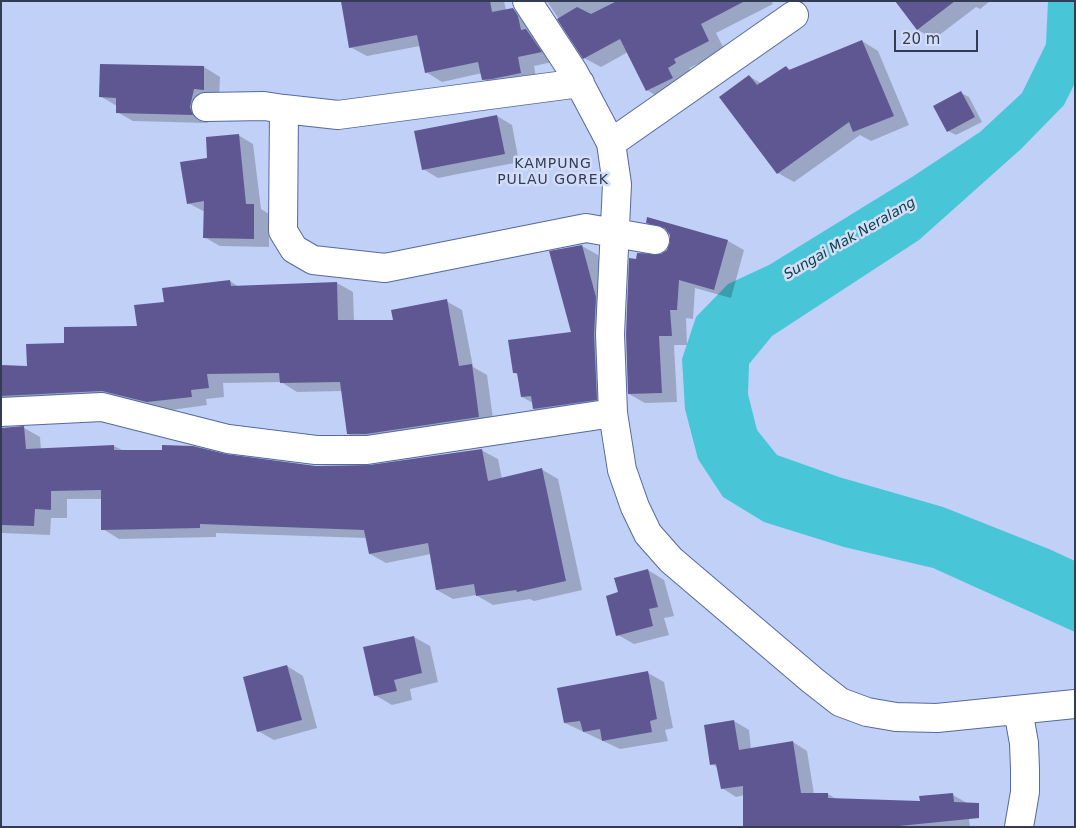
<!DOCTYPE html>
<html>
<head>
<meta charset="utf-8">
<style>
  body { margin:0 }
  #map { position:relative; width:1076px; height:828px; overflow:hidden; background:#c1d0f6; font-family:"DejaVu Sans",sans-serif }
  canvas { display:block }
  .frame { position:absolute; inset:0; border:2px solid #323c55; pointer-events:none }
  .scale { position:absolute; left:894px; top:30px; width:84px; height:22px; box-sizing:border-box; border:2px solid #323c55; border-top:0; padding-left:6px; font-size:15px; line-height:18px; white-space:nowrap; color:#323c55; -webkit-text-stroke:4px #d3ddf7; paint-order:stroke }
</style>
</head>
<body>
<div id="map">
<canvas width="1076" height="828"></canvas>
<div class="frame"></div>
<div class="scale">20 m</div>
</div>
<script>
const c = document.querySelector('canvas').getContext('2d');
c.lineJoin = 'round';
function fill(path, color) {
  c.fillStyle = color;
  c.fill(path, 'evenodd');
}
function shape(rows) {
  const path = new Path2D();
  for (const r of rows) {
    path.moveTo(r[0], r[1]);
    for (let i = 2; i < r.length; i += 2) path.lineTo(r[i], r[i + 1]);
  }
  return path;
}
function trace(path, color, width, dash) {
  c.strokeStyle = color;
  c.lineWidth = width;
  c.lineCap = dash ? 'butt' : 'round';
  c.setLineDash(dash || []);
  c.stroke(path);
}
function drawText(font, color, halo, rows, align = 'center') {
  c.font = font + ' "DejaVu Sans",sans-serif';
  c.lineWidth = 5;
  c.setLineDash([]);
  c.textBaseline = 'middle';
  c.strokeStyle = halo;
  c.fillStyle = color;
  for (const [text, x, y, turn = 0] of rows) {
    c.save();
    c.translate(x, y);
    c.rotate((+turn || 0) * Math.PI / 180);
    c.textAlign = isNaN(turn) ? turn : align;
    if (halo) c.strokeText(text, 0, 0);
    c.fillText(text, 0, 0);
    c.restore();
  }
}
fill(shape([
  [1048,1,1075,1,1075,83,1064,105,1021,149,919,240,772,336,749,364,748,394,757,430,777,455,839,477,943,507,1049,549,1075,561,1075,632,933,568,844,547,764,522,723,497,698,459,685,409,682,359,696,317,728,284,769,265,912,177,980,132,1022,93,1046,44]
]), '#48c6d8');
fill(shape([
  [341,1,504,1,506,10,513,9,529,18,557,61,534,66,537,82,499,89,483,79,482,73,442,82,426,72,420,46,367,56,350,47],
  [547,1,771,1,773,4,716,33,725,51,689,68,692,73,663,100,647,90,628,52,601,67,584,58],
  [896,1,990,1,980,9,976,7,934,39,918,30],
  [862,41,878,51,909,125,871,141,860,135,794,182,778,173,749,76,762,84,786,67,791,70],
  [204,67,220,77,219,98,206,117,208,123,133,121,117,112,117,106,100,96],
  [961,93,969,97,982,122,956,135,948,131],
  [497,116,512,125,519,162,438,178,423,169],
  [238,135,253,144,261,209,269,214,269,247,220,246,204,237,205,212,188,203,209,159],
  [647,222,728,241,744,250,731,298,695,288,693,319,686,318,687,345,674,345,677,402,645,403,629,394,637,260,661,256,668,250,672,242,670,233],
  [582,246,598,255,612,307,613,408,550,418,534,409,533,403,522,397,519,375,514,373,572,333],
  [230,281,239,287,337,283,353,292,354,321,395,321,446,301,462,310,473,367,487,375,494,426,364,443,348,434,342,391,297,392,281,382,223,383,224,397,206,399,207,405,164,411,1,400,1,366,28,367,65,344,138,327,165,303],
  [24,428,40,437,41,450,114,446,124,451,226,456,316,467,369,467,481,450,498,459,502,479,541,469,558,479,582,590,534,601,530,599,493,605,476,595,453,599,437,590,431,554,386,563,370,554,367,538,216,533,216,537,119,539,103,529,102,499,67,499,67,518,51,518,50,535,2,533,1,429],
  [648,570,664,580,674,616,664,618,669,635,634,644,618,635,620,593],
  [414,637,430,646,438,682,410,689,412,700,392,705,375,695],
  [287,666,303,676,317,728,274,740,258,731],
  [648,673,664,682,673,728,665,730,668,741,620,749,565,723],
  [734,721,749,730,751,749,793,742,807,751,814,794,828,794,836,799,921,802,953,795,967,803,970,827,744,827,744,795,736,797,722,788,718,768,712,764]
]), '#0003');
fill(shape([
  [341,1,490,1,492,12,513,8,518,16,521,30,526,29,542,52,518,57,521,73,492,79,482,80,478,62,425,73,417,35,349,48],
  [617,1,745,1,701,24,709,41,674,59,676,63,668,68,673,78,646,91,620,39,583,59,557,19,577,7,591,14],
  [895,1,955,1,917,30],
  [862,40,894,116,853,132,849,122,777,174,719,97,749,75,757,85,786,66,789,70],
  [100,64,204,66,204,90,194,89,190,107,193,115,116,113,116,98,99,97],
  [961,91,975,117,947,132,933,106],
  [497,115,505,154,422,170,414,131],
  [239,134,246,204,254,204,254,239,203,238,204,201,187,204,180,162,207,158,206,137],
  [647,217,728,240,714,290,679,280,677,310,670,310,672,336,659,336,662,393,628,394,626,334,629,258,636,259,637,253,661,254,667,250,670,242,670,235,665,228,646,223],
  [582,245,596,297,594,335,597,400,533,409,531,396,521,397,517,373,513,373,508,340,571,332,549,251],
  [230,280,231,286,337,282,338,320,393,320,391,310,447,299,459,366,472,364,479,417,366,434,347,434,340,382,280,383,279,373,207,374,209,388,191,390,192,397,147,402,102,391,1,396,1,365,27,366,26,344,64,343,64,327,137,326,134,305,164,302,162,288],
  [24,426,26,449,114,445,114,450,162,450,162,445,193,446,226,454,316,466,369,465,482,449,488,481,542,468,566,581,517,592,516,590,476,596,474,584,436,590,428,543,369,554,364,530,200,524,200,528,101,530,101,490,51,491,51,510,35,509,34,526,1,525,1,428],
  [648,569,658,607,649,609,653,626,616,636,606,596,618,592,614,578],
  [414,636,422,673,394,680,397,691,374,696,363,647],
  [287,665,302,720,257,732,243,677],
  [648,671,657,719,650,721,652,732,602,741,600,729,583,732,580,721,564,723,557,688],
  [734,720,739,750,793,741,801,793,828,793,828,798,920,801,919,796,953,793,954,802,979,803,979,818,889,827,743,827,743,786,721,789,716,764,710,765,704,725]
]), '#5f5792');
const minor = shape([
  [527,1,574,73,611,143,617,184,610,334,613,413,622,470,635,507,648,534,671,560,812,680,840,702,867,712,896,717,937,718,1075,704],
  [206,107,264,106,284,109,283,231,294,249,313,260,385,268,586,228,655,240],
  [284,109,338,115,580,83],
  [611,143,794,15],
  [1,412,102,407,228,439,316,450,367,450,613,413],
  [1018,710,1024,743,1025,769,1025,792,1019,827]
]);
trace(minor, '#5569a1', 30);
trace(minor, '#fff', 28);
c.letterSpacing = '1px';
drawText('14px', '#323c55', '#d3ddf7', [
  ["KAMPUNG",553,164],
  ["PULAU GOREK",553,180]
]);
c.letterSpacing = '0px';
drawText('italic 14px', '#09434b', '#d3ddf7', [
  ["Sungai Mak Neralang",850,239,-30]
]);
</script>
</body>
</html>
